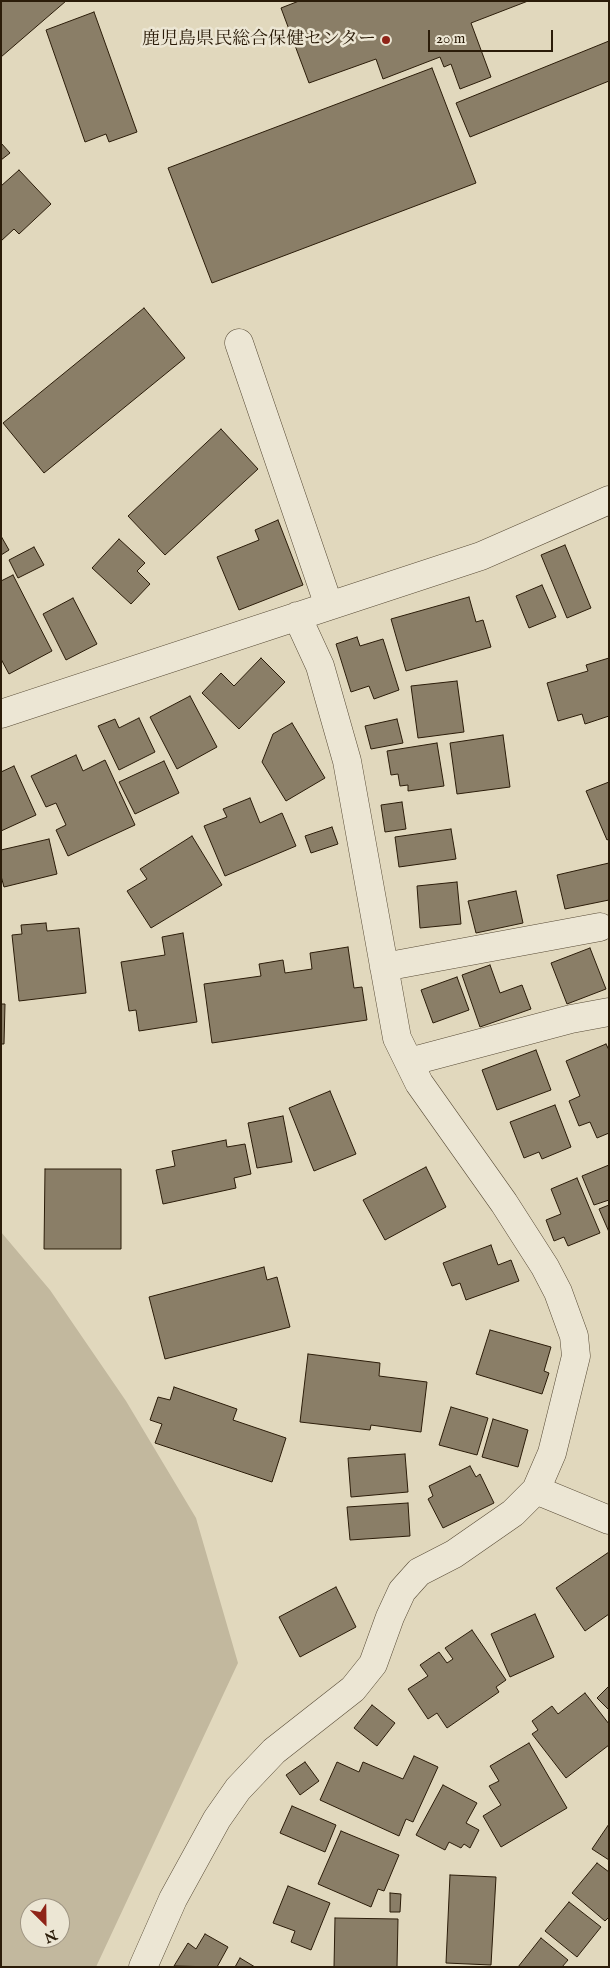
<!DOCTYPE html>
<html>
<head>
<meta charset="utf-8">
<style>
  body { margin:0 }
  #map { position:relative; width:610px; height:1968px; overflow:hidden; background:#e1d8bd; font-family:"IM FELL English",serif }
  canvas { display:block }
  .frame { position:absolute; inset:0; border:2px solid #2b1c09; pointer-events:none }
  .north { position:absolute; left:20px; top:1898px; width:50px; height:50px; box-sizing:border-box; background:#ece6d4; border:1px solid #9f9583; border-radius:50%; rotate:157deg; font-size:14px; font-weight:700; line-height:20px; text-align:center; color:#2b1c09 }
  .north::after { content:''; display:block; margin:auto; width:18px; height:22px; background:#8f2418; clip-path:polygon(50% 0,100% 100%,50% 72%,0 100%) }
  .scale { position:absolute; left:428px; top:30px; width:125px; height:22px; box-sizing:border-box; border:2px solid #2b1c09; border-top:0; padding-left:6px; font-size:15px; line-height:18px; white-space:nowrap; color:#2b1c09; -webkit-text-stroke:4px #ece6d4; paint-order:stroke }
</style>
</head>
<body>
<div id="map">
<canvas width="610" height="1968"></canvas>
<div class="frame"></div>
<div class="north">N</div>
<div class="scale">20 m</div>
</div>
<script>
const c = document.querySelector('canvas').getContext('2d');
c.lineJoin = 'round';
function fill(path, color) {
  c.fillStyle = color;
  c.fill(path, 'evenodd');
}
function shape(rows) {
  const path = new Path2D();
  for (const r of rows) {
    path.moveTo(r[0], r[1]);
    for (let i = 2; i < r.length; i += 2) path.lineTo(r[i], r[i + 1]);
  }
  return path;
}
function trace(path, color, width, dash) {
  c.strokeStyle = color;
  c.lineWidth = width;
  c.lineCap = dash ? 'butt' : 'round';
  c.setLineDash(dash || []);
  c.stroke(path);
}
function drawText(font, color, halo, rows, align = 'center') {
  c.font = font + ' "IM FELL English","Noto Serif JP",serif';
  c.lineWidth = 5;
  c.setLineDash([]);
  c.textBaseline = 'middle';
  c.strokeStyle = halo;
  c.fillStyle = color;
  for (const [text, x, y, turn = 0] of rows) {
    c.save();
    c.translate(x, y);
    c.rotate((+turn || 0) * Math.PI / 180);
    c.textAlign = isNaN(turn) ? turn : align;
    if (halo) c.strokeText(text, 0, 0);
    c.fillText(text, 0, 0);
    c.restore();
  }
}
fill(shape([
  [1,1232,50,1290,126,1401,196,1518,238,1663,96,1967,1,1967],
  [30,1908,60,1908,60,1938,30,1938]
]), '#c2b89e');
const building = shape([
  [1,1,66,1,1,57,1,1],
  [299,1,528,1,471,23,491,77,460,89,451,64,444,67,440,57,383,79,376,59,309,83,281,8,299,1],
  [94,12,137,132,109,142,106,134,85,142,46,30,94,12],
  [609,41,609,81,470,137,456,103,609,41],
  [432,68,476,183,212,283,168,168,432,68],
  [1,143,10,153,1,160,1,143],
  [19,170,51,204,19,234,14,229,1,241,1,186,19,170],
  [144,308,185,358,44,473,3,423,144,308],
  [221,429,258,469,165,555,128,516,221,429],
  [278,520,303,585,239,610,217,557,259,540,255,530,278,520],
  [1,536,9,550,1,555,1,536],
  [119,539,145,563,137,571,150,584,131,604,92,568,119,539],
  [565,545,591,608,567,618,541,555,565,545],
  [34,547,44,565,18,578,9,560,34,547],
  [13,575,52,651,9,674,1,659,1,581,13,575],
  [542,585,556,617,529,628,516,596,542,585],
  [469,597,476,622,483,620,491,647,406,671,391,619,469,597],
  [73,598,97,644,66,660,43,614,73,598],
  [357,637,360,646,383,639,399,690,374,699,369,686,351,692,336,644,357,637],
  [261,658,285,682,239,729,202,693,221,673,234,686,261,658],
  [609,658,609,716,585,724,582,714,558,721,547,683,588,671,586,665,609,658],
  [457,681,464,732,418,738,411,686,457,681],
  [190,696,217,747,177,769,150,717,190,696],
  [139,718,155,752,119,770,98,726,115,719,119,728,139,718],
  [397,719,403,743,371,749,365,726,397,719],
  [292,723,325,778,286,801,262,762,273,734,292,723],
  [503,735,510,787,457,794,450,743,503,735],
  [437,743,444,786,408,791,408,785,400,786,398,774,391,775,387,751,437,743],
  [76,755,83,771,105,760,135,825,68,856,56,830,66,825,56,803,46,807,31,776,76,755],
  [164,761,179,793,135,814,119,782,164,761],
  [14,766,36,815,1,831,1,772,14,766],
  [609,782,609,839,607,840,586,791,609,782],
  [250,798,260,823,282,813,296,846,225,876,204,826,227,817,223,809,250,798],
  [402,802,406,829,385,832,381,805,402,802],
  [332,827,338,844,311,853,305,836,332,827],
  [451,829,456,859,399,867,395,837,451,829],
  [192,836,222,885,151,928,127,891,147,879,140,869,192,836],
  [49,839,57,874,4,887,1,876,1,850,49,839],
  [609,863,609,900,565,909,557,875,609,863],
  [457,882,461,924,420,928,417,886,457,882],
  [516,891,523,923,476,933,468,901,516,891],
  [46,923,47,931,79,928,86,993,19,1001,12,935,22,934,21,925,46,923],
  [183,933,197,1022,139,1031,136,1010,129,1011,121,962,165,955,162,937,183,933],
  [348,947,354,988,362,987,367,1020,212,1043,204,984,261,976,259,964,283,960,285,973,312,969,310,953,348,947],
  [590,948,606,989,567,1004,551,963,590,948],
  [490,965,500,993,522,985,531,1009,480,1027,462,975,490,965],
  [457,977,469,1010,433,1023,421,990,457,977],
  [1,1004,5,1004,4,1044,1,1044,1,1004],
  [606,1044,609,1050,609,1133,597,1138,590,1122,579,1126,569,1101,580,1096,566,1061,606,1044],
  [536,1050,551,1090,497,1110,482,1070,536,1050],
  [330,1091,356,1154,314,1171,289,1108,330,1091],
  [555,1105,571,1147,542,1159,539,1152,524,1158,510,1122,555,1105],
  [283,1116,292,1162,257,1168,248,1123,283,1116],
  [226,1140,227,1147,245,1144,251,1174,234,1178,236,1188,163,1204,156,1170,175,1166,172,1151,226,1140],
  [609,1165,609,1200,594,1205,582,1176,609,1165],
  [426,1167,446,1207,385,1240,363,1200,426,1167],
  [45,1169,121,1169,121,1249,44,1249,45,1169],
  [577,1178,600,1233,568,1246,564,1237,554,1241,546,1220,561,1214,551,1189,577,1178],
  [609,1205,609,1232,599,1209,609,1205],
  [491,1245,498,1265,511,1260,519,1281,466,1300,460,1283,452,1286,443,1263,491,1245],
  [264,1267,267,1280,277,1277,290,1327,165,1359,149,1297,264,1267],
  [490,1330,551,1347,544,1371,549,1373,542,1394,476,1374,490,1330],
  [308,1354,380,1363,379,1376,427,1382,421,1432,371,1425,370,1430,300,1422,308,1354],
  [174,1387,237,1409,233,1420,286,1438,272,1482,155,1443,162,1424,150,1420,158,1397,170,1400,174,1387],
  [451,1407,488,1418,477,1455,439,1445,451,1407],
  [493,1419,528,1430,518,1467,482,1457,493,1419],
  [405,1454,408,1492,351,1497,348,1458,405,1454],
  [470,1466,476,1477,480,1474,494,1503,443,1528,428,1499,433,1496,429,1486,470,1466],
  [408,1503,410,1536,350,1540,347,1507,408,1503],
  [609,1552,609,1614,585,1631,556,1588,609,1552],
  [336,1587,356,1627,300,1657,279,1617,336,1587],
  [535,1614,554,1657,510,1677,491,1634,535,1614],
  [472,1630,506,1680,496,1687,499,1692,447,1728,437,1713,428,1719,408,1689,428,1676,420,1665,439,1652,447,1663,453,1659,445,1648,472,1630],
  [609,1686,609,1710,597,1698,609,1686],
  [585,1693,609,1724,609,1745,566,1778,532,1734,538,1730,532,1721,552,1706,558,1714,585,1693],
  [372,1705,395,1723,377,1746,354,1728,372,1705],
  [529,1743,567,1808,501,1847,483,1816,501,1805,489,1786,499,1781,490,1766,529,1743],
  [414,1756,438,1767,413,1822,406,1819,399,1836,320,1800,337,1762,359,1772,363,1762,403,1779,414,1756],
  [305,1762,319,1781,300,1795,286,1775,305,1762],
  [443,1785,477,1803,466,1823,479,1830,470,1848,464,1844,461,1848,449,1842,445,1850,416,1835,443,1785],
  [292,1806,336,1825,325,1852,280,1833,292,1806],
  [609,1824,609,1860,592,1849,609,1824],
  [341,1831,399,1855,384,1891,378,1889,371,1907,318,1884,341,1831],
  [597,1863,609,1872,609,1917,605,1921,572,1893,597,1863],
  [450,1875,496,1877,491,1965,446,1963,450,1875],
  [288,1886,330,1903,311,1950,291,1942,295,1931,273,1923,288,1886],
  [390,1893,401,1894,400,1912,390,1912,390,1893],
  [569,1902,601,1927,577,1957,545,1931,569,1902],
  [335,1918,398,1919,397,1967,334,1967,335,1918],
  [205,1934,228,1947,217,1967,174,1966,188,1943,196,1949,205,1934],
  [541,1938,568,1960,562,1967,518,1967,541,1938],
  [240,1958,255,1967,235,1967,240,1958]
]);
fill(building, '#8a7e67');
trace(building, '#2b1c09', 1);
const minor = shape([
  [239,343,329,606],
  [1,714,481,556,609,500],
  [384,967,600,927],
  [409,1062,571,1019,609,1012],
  [536,1490,609,1520],
  [143,1967,173,1899,217,1819,238,1789,274,1751,353,1689,373,1664,390,1617,402,1591,419,1572,454,1554,513,1513,536,1490,552,1453,576,1356,574,1336,558,1292,545,1267,504,1203,419,1083,397,1038,347,761,320,666,297,616]
]);
trace(minor, '#584b36', 29);
trace(minor, '#ece6d4', 28);
for (const [x, y, r, color] of [
  [386,40,5,"#8f2418"]
]) {
  const dot = new Path2D();
  dot.arc(x, y, r, 0, 2 * Math.PI);
  c.fillStyle = color;
  c.fill(dot);
  trace(dot, '#ece6d4', 2);
}
drawText('18px', '#2b1c09', '#ece6d4', [
  ["鹿児島県民総合保健センター",376,40]
], 'right');
</script>
</body>
</html>
